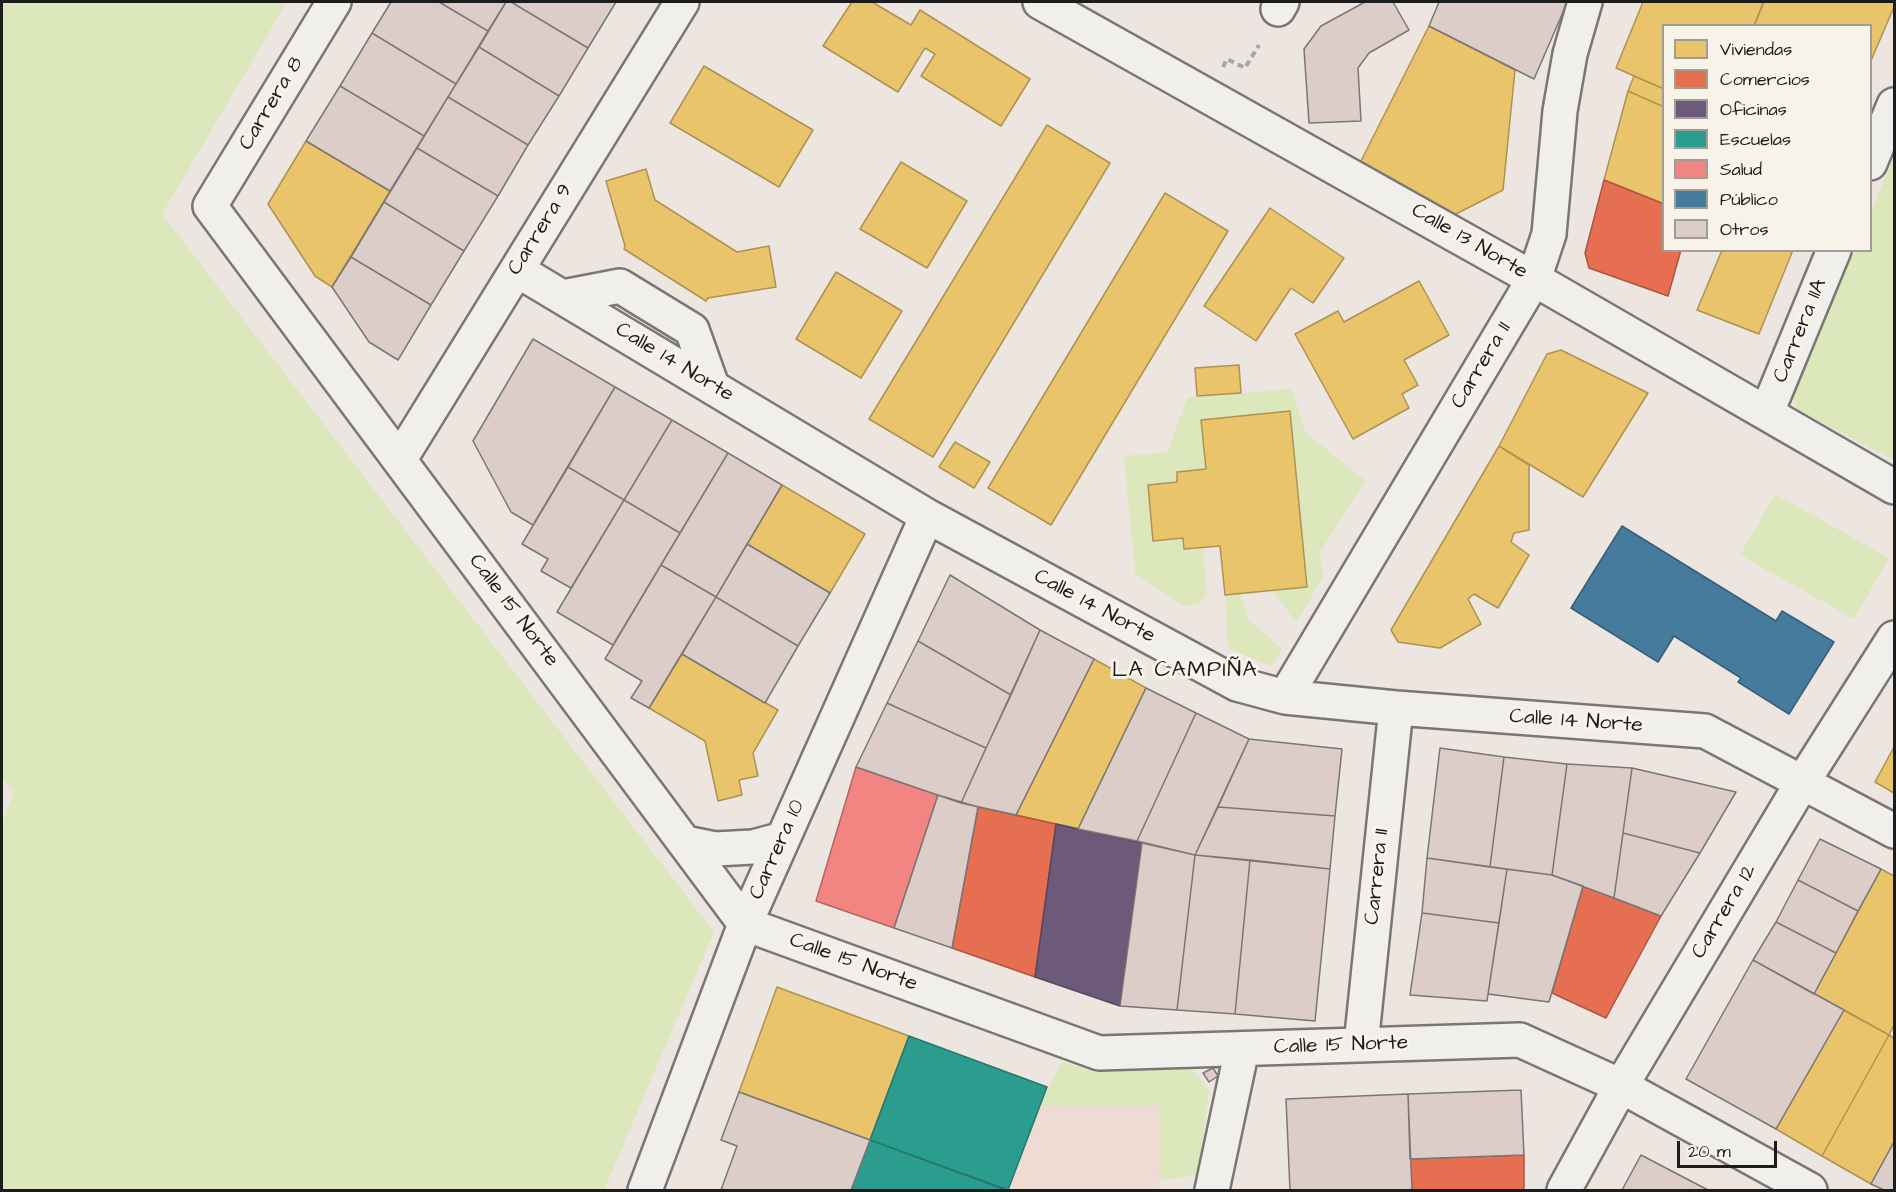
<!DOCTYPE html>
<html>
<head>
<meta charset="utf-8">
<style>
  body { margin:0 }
  #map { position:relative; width:1896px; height:1192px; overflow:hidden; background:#ede5e0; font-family:"Architects Daughter",sans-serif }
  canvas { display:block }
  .frame { position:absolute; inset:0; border:3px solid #1c1c1c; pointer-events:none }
  .legend { position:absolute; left:1662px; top:24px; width:210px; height:228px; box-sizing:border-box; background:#f7f3e8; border:2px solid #9f9d96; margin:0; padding:8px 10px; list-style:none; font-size:18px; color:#1c1c1c }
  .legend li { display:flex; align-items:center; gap:12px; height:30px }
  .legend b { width:30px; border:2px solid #9f9d96 }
  .scale { position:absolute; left:1677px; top:1141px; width:100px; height:27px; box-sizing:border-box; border:3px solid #1c1c1c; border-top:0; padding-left:8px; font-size:18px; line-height:21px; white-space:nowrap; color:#1c1c1c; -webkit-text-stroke:4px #f7f3e8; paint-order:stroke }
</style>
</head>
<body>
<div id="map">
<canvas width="1896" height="1192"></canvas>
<div class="frame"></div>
<ul class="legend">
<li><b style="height:16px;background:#e9c46a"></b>Viviendas</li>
<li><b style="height:16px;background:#e76f51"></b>Comercios</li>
<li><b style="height:16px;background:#6d597a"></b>Oficinas</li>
<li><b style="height:16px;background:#2a9d8f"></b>Escuelas</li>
<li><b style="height:16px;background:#f28482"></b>Salud</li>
<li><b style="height:16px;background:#457b9d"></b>Público</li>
<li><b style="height:16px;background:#dccdc9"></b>Otros</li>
</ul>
<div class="scale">20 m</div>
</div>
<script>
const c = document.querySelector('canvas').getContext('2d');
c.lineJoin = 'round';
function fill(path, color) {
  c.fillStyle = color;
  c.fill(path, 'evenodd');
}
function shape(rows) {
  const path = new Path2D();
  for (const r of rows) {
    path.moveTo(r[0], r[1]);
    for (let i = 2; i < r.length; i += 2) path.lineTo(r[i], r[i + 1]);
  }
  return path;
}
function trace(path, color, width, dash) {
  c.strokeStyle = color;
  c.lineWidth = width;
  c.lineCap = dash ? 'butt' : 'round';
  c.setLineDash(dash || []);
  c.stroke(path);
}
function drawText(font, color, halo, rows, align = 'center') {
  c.font = font + ' "Architects Daughter",sans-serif';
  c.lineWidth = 6;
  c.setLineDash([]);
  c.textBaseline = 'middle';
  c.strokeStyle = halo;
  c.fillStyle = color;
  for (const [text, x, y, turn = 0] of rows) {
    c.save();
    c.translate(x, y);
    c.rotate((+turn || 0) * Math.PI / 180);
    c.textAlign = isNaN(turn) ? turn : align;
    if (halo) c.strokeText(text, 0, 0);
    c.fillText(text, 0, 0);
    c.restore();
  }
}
fill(shape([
  [1040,1105,1160,1105,1159,1190,1008,1190]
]), '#eedbd4');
fill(shape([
  [2,2,287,2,162,214,714,932,604,1190,2,1190,2,824,14,791,2,778],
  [1894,156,1894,460,1797,410,1792,392,1854,251,1870,250,1871,212],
  [1292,389,1305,432,1365,481,1320,552,1323,577,1296,623,1273,590,1307,586,1290,412,1201,420,1206,469,1177,471,1177,482,1148,485,1153,541,1183,538,1184,549,1203,548,1207,594,1199,604,1183,606,1135,573,1124,456,1168,452,1187,398],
  [1775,494,1889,558,1854,619,1740,555],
  [1240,593,1249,620,1282,649,1271,666,1228,648,1225,595],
  [1062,1062,1095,1072,1191,1068,1209,1090,1198,1174,1159,1181,1160,1105,1040,1105]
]), '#dce7bc');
const homes = shape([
  [852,2,872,2,911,25,920,10,1030,79,1001,126,921,76,935,54,925,48,898,92,823,46,852,2],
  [1643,2,1759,2,1763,3,1754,26,1664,26,1664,89,1616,68,1643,2],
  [1764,2,1894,2,1894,7,1870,63,1870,26,1754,26,1764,2],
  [1429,26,1515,70,1503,190,1454,215,1359,165,1429,26],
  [704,66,813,130,779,187,670,123,704,66],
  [1634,76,1664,89,1664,107,1628,91,1634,76],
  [1628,91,1664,107,1664,204,1604,180,1628,91],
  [1047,125,1110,163,933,457,869,419,1047,125],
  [306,141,390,191,332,287,315,276,268,204,306,141],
  [901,162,967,201,927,268,860,229,901,162],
  [646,169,655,200,737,252,769,246,776,287,708,298,706,301,624,249,625,246,606,181,646,169],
  [1165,193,1228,231,1051,525,988,488,1165,193],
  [1270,208,1344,258,1313,303,1291,288,1256,341,1204,306,1270,208],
  [1722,250,1793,250,1759,334,1697,310,1722,250],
  [836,272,902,311,861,378,796,339,836,272],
  [1419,281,1449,335,1404,360,1418,385,1402,394,1409,408,1353,439,1295,334,1338,311,1344,322,1419,281],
  [1561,350,1648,393,1583,497,1499,446,1547,354,1561,350],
  [1239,365,1241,393,1197,396,1195,368,1239,365],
  [1290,411,1307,587,1225,595,1220,546,1184,549,1183,538,1153,541,1148,485,1177,482,1177,472,1206,469,1201,420,1290,411],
  [955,442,990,462,974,488,939,467,955,442],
  [1499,446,1529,465,1529,530,1514,533,1511,542,1529,555,1498,608,1474,594,1468,599,1481,624,1440,648,1398,642,1391,630,1499,446],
  [782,485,865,534,830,593,747,544,782,485],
  [682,654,778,710,753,753,758,776,739,780,742,795,718,801,705,741,649,708,682,654],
  [1094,659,1146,688,1078,829,1016,815,1094,659],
  [1894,747,1894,793,1875,782,1894,747],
  [1881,869,1894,876,1894,1025,1889,1035,1814,994,1881,869],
  [777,987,909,1036,870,1140,739,1092,777,987],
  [1844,1010,1889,1035,1822,1156,1776,1129,1844,1010],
  [1889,1035,1894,1038,1894,1142,1871,1184,1822,1156,1889,1035]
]);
fill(homes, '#e9c46a');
trace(homes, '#ac9253', 1.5);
const shops = shape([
  [1604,180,1664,204,1664,250,1681,250,1668,296,1589,268,1585,253,1604,180],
  [978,807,1056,824,1035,977,952,948,978,807],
  [1583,886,1661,916,1606,1018,1552,993,1583,886],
  [1524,1155,1524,1188,1522,1190,1412,1190,1410,1159,1524,1155]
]);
fill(shops, '#e76f51');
trace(shops, '#aa5641', 1.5);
const offices = shape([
  [1056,824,1142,843,1120,1006,1035,977,1056,824]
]);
fill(offices, '#6d597a');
trace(offices, '#55475e', 1.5);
const schools = shape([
  [909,1036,1047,1087,1008,1190,870,1140,909,1036],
  [870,1140,1006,1190,851,1190,870,1140]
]);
fill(schools, '#2a9d8f');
trace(schools, '#26766c', 1.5);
const health = shape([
  [856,767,938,795,894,928,816,901,856,767]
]);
fill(health, '#f28482');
trace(health, '#b26563', 1.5);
const public = shape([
  [1622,526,1776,621,1782,611,1834,642,1789,714,1738,682,1741,678,1674,636,1658,662,1571,608,1622,526]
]);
fill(public, '#457b9d');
trace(public, '#395e76', 1.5);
const building = shape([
  [391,2,439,2,488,31,456,84,372,33,391,2],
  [439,2,506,2,488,31,439,2],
  [506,2,511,2,588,48,559,96,479,47,506,2],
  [511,2,616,2,588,48,511,2],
  [1365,2,1393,2,1409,30,1369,53,1358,68,1361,121,1309,123,1304,49,1321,26,1365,2],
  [1439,2,1567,2,1567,3,1534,79,1429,26,1439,2],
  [372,33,456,84,424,136,340,86,372,33],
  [479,47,559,96,528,145,448,97,479,47],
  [340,86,424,136,390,191,306,141,340,86],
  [448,97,528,145,498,196,417,148,448,97],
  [417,148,498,196,464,251,384,202,417,148],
  [384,202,464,251,431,305,351,257,384,202],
  [351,257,431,305,398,360,369,342,332,287,351,257],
  [533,339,615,387,533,525,511,512,473,441,533,339],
  [615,387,672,420,624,500,568,467,615,387],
  [672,420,728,453,680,533,624,500,672,420],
  [728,453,782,485,716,597,661,565,728,453],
  [568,467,624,500,571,588,541,571,548,559,522,544,568,467],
  [624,500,680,533,613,645,557,612,624,500],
  [747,544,830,593,798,646,716,597,747,544],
  [661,565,716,597,649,708,631,698,642,681,605,659,661,565],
  [950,575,1040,630,1011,695,918,641,950,575],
  [716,597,798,646,765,703,682,654,716,597],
  [1040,630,1094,659,1016,815,961,803,1040,630],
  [918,641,1011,695,986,748,887,703,918,641],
  [1146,688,1196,713,1137,841,1078,829,1146,688],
  [887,703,986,748,961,803,856,767,887,703],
  [1196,713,1249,739,1195,855,1137,841,1196,713],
  [1249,739,1342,749,1335,816,1218,807,1249,739],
  [1440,748,1504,757,1490,867,1427,858,1440,748],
  [1504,757,1567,764,1552,875,1490,867,1504,757],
  [1567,764,1632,768,1614,898,1552,875,1567,764],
  [1632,768,1736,792,1700,853,1623,833,1632,768],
  [938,795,978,807,952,948,894,928,938,795],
  [1218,807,1335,816,1330,869,1195,855,1218,807],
  [1623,833,1700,853,1661,916,1614,898,1623,833],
  [1820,839,1881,869,1858,911,1798,880,1820,839],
  [1142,843,1195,855,1177,1010,1120,1006,1142,843],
  [1195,855,1250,860,1235,1014,1177,1010,1195,855],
  [1427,858,1507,869,1499,923,1422,913,1427,858],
  [1250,860,1330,869,1315,1021,1235,1014,1250,860],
  [1507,869,1552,875,1583,886,1549,1002,1488,994,1507,869],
  [1798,880,1858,911,1836,953,1776,922,1798,880],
  [1422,913,1499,923,1487,1001,1410,995,1422,913],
  [1776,922,1836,953,1814,994,1753,960,1776,922],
  [1753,960,1844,1010,1776,1129,1686,1079,1753,960],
  [1213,1068,1218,1076,1209,1082,1203,1073,1213,1068],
  [1521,1090,1524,1155,1410,1159,1408,1094,1521,1090],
  [739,1092,870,1140,851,1190,721,1190,737,1146,721,1140,739,1092],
  [1408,1094,1412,1190,1290,1190,1286,1099,1408,1094],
  [1894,1142,1894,1190,1884,1190,1871,1184,1894,1142],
  [1641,1155,1708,1190,1622,1190,1641,1155]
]);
fill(building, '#dccdc9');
trace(building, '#7a7674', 1.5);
const minor = shape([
  [334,2,210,206,745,924,1099,1053,1520,1040,1621,1086,1810,1190],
  [1040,2,1534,279,1894,487],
  [1278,9,1282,2],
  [1870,163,1894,105],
  [517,270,927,516,1237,684,1285,697,1396,708,1705,731,1894,831],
  [563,297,620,286,692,330,712,386],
  [1767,412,1834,250],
  [400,459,682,2],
  [1285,697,1534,279,1549,234,1560,111,1570,54,1585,2],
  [685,843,715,849,753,847,783,839],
  [1361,1045,1396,708],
  [645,1190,745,924,927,516],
  [1212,1190,1242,1049],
  [1564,1190,1621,1086,1802,783,1894,638]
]);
trace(minor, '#7a7674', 38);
trace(shape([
  [1223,67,1227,59,1245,68,1259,45]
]), '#a8a6a4', 4, [6, 4.5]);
trace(minor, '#f1efeb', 33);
drawText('21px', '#1c1c1c', '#f7f3e8', [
  ["Carrera 8",272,104,-59],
  ["Carrera 9",541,230,-58],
  ["Calle 13 Norte",1469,242,30],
  ["Carrera 11A",1801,331,-68],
  ["Calle 14 Norte",674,363,31],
  ["Carrera 11",1482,366,-59],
  ["Calle 14 Norte",1094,607,28],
  ["Calle 15 Norte",513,611,53],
  ["Calle 14 Norte",1576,722,4],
  ["Carrera 10",778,850,-66],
  ["Carrera 11",1378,877,-84],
  ["Carrera 12",1725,912,-59],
  ["Calle 15 Norte",853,963,20],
  ["Calle 15 Norte",1341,1046,-2]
]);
c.letterSpacing = '1.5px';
drawText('22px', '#1c1c1c', '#f7f3e8', [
  ["LA CAMPIÑA",1185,671]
]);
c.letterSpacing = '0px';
</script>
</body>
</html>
